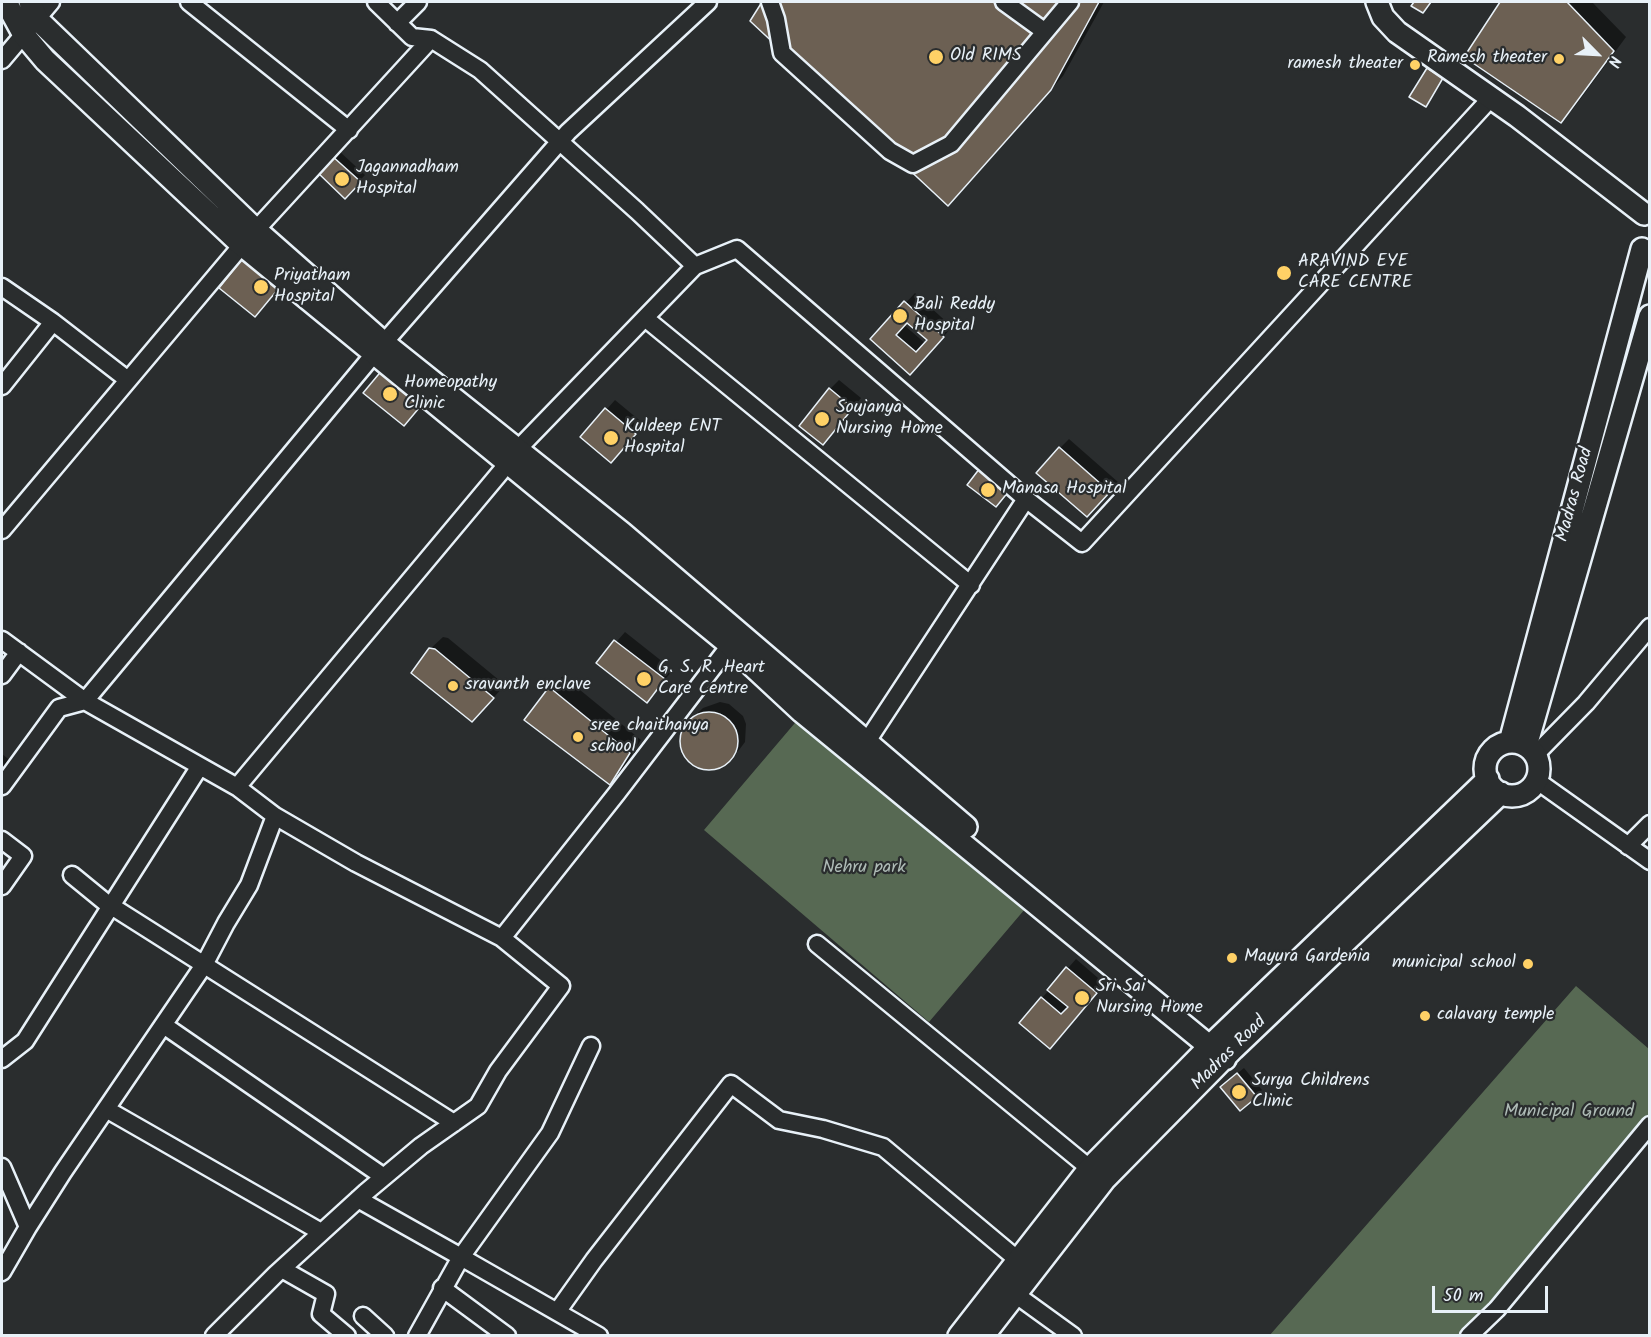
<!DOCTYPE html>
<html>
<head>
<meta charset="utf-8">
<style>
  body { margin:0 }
  #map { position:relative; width:1651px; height:1337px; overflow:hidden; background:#2a2d2e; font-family:Kalam,sans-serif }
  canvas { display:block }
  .frame { position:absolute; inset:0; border:3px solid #e8f1f8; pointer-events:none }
  .north { position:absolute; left:1567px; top:24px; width:60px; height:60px; -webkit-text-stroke:4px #2a2d2e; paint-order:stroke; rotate:114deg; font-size:16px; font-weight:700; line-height:24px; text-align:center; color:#e8f1f8 }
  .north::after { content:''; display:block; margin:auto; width:21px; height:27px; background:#e8f1f8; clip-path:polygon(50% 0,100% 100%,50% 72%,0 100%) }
  .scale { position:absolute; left:1432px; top:1286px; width:116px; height:27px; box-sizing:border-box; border:3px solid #e8f1f8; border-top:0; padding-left:8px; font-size:18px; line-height:21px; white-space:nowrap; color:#e8f1f8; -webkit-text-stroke:4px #2a2d2e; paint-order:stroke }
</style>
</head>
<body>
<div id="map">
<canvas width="1651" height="1337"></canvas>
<div class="frame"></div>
<div class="north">N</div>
<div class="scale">50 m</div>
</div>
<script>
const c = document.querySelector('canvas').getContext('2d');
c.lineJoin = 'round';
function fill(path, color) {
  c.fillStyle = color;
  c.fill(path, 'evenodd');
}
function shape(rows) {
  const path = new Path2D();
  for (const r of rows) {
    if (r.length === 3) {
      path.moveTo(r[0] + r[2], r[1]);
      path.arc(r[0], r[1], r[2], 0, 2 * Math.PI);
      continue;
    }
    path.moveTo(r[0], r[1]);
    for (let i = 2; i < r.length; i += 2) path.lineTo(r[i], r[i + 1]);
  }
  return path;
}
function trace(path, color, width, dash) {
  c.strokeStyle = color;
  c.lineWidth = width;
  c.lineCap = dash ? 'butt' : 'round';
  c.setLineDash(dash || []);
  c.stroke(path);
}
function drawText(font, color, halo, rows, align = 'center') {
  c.font = font + ' Kalam,sans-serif';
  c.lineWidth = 4.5;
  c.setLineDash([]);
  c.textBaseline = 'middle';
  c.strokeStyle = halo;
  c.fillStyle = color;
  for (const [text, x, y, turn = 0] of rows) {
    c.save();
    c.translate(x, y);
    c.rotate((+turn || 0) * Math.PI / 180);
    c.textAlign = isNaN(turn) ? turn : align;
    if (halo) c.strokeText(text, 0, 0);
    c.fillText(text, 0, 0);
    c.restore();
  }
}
fill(shape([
  [800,717,1025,909,929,1022,704,830],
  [1576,986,1649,1049,1649,1139,1469,1335,1269,1336]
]), '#576953');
fill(shape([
  [764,2,1104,2,1063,76,961,192],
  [1501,2,1592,2,1626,37,1573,109,1561,121,1466,56],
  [1434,63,1448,72,1431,99,1426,105,1411,96,1428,68],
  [338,150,365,175,345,196,318,171],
  [915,293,952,327,919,364,872,339],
  [908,321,929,340,926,344,904,325],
  [839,380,861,398,832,434,830,389],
  [615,400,644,424,620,452,582,437],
  [1069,439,1118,482,1096,506,1060,448],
  [625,632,673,670,647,701,598,663],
  [443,637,448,638,505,685,484,708,430,649],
  [563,676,641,740,622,770,609,783,526,720,550,688],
  [720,702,729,704,743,716,746,724,745,742,739,750,722,766,713,769,703,769,694,765,687,759,682,750,681,741,686,724,703,708],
  [2,754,12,762,2,773],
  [1076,959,1105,984,1059,1038,1042,998],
  [1244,1068,1262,1090,1241,1109,1228,1081]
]), '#0007');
const building = shape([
  [762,2,1099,2,1051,90,948,206,750,21,762,2],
  [1414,2,1431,2,1423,13,1411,6,1414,2],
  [1500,2,1567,2,1614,51,1561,123,1464,57,1500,2],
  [1427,68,1443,78,1426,107,1409,97,1427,68],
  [331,155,361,182,345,199,316,171,331,155],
  [242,259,279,288,255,317,219,288,242,259],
  [904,301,944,337,910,375,870,339,904,301],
  [907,323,927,340,916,352,896,335,907,323],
  [383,369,424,402,404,426,363,393,383,369],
  [829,388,853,408,823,445,799,426,829,388],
  [605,408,636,434,611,463,580,437,605,408],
  [1059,447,1110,492,1087,517,1036,473,1059,447],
  [980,468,1009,491,996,507,967,485,980,468],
  [614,640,665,679,647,703,596,663,614,640],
  [429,648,435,649,494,698,472,722,411,673,429,648],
  [549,687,630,753,610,785,524,720,549,687],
  [709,741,29],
  [1066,967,1097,993,1050,1049,1019,1023,1041,997,1061,1014,1068,1007,1047,990,1066,967],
  [1237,1073,1257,1097,1240,1111,1220,1087,1237,1073]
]);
fill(building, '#6c6053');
trace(building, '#e8f1f8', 1.5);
const minor = shape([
  [189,2,349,130],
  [770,2,776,19,782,53,890,151,913,164,951,144,1070,2],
  [1004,2,1044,31],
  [397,23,418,2],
  [431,39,480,70,637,211,695,266,737,249,1026,499,1082,543,1491,98],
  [2,60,51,2],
  [2,287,53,322,2,386],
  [645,318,971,585],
  [53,322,128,380],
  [517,450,695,266],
  [2,530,242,245,431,39,412,37,376,2],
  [2,640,85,701],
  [2,675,19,652],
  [860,752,1026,499],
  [1535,755,1586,703,1650,627],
  [1543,785,1650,861],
  [2,786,59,708,85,701],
  [237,787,85,701,374,354,568,132,708,2],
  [275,816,356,863,502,938,617,793,737,636],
  [2,840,23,856,2,886],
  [1628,846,1650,824],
  [72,875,105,902,454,1123],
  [817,944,1099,1176],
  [165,1026,384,1177],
  [591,1046,550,1133,461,1257,599,1336],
  [2,1059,25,1041,200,766],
  [106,1109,321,1232],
  [2,1167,28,1227],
  [358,1199,461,1257,417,1336],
  [282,1269,326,1294,321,1314,347,1336],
  [2,1272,28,1227,63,1172,204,965,226,923,249,885,275,816,237,787,509,462],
  [442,1288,507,1336],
  [1015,1294,1073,1336],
  [557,1312,594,1260,731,1084,779,1120,823,1129,883,1147,1018,1260],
  [363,1316,385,1336],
  [214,1336,276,1274,366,1192,421,1146,478,1106,498,1071,561,986,502,938],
  [1469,1336,1497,1309,1650,1125]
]);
const major = shape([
  [6,2,24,35,45,60,242,245,730,645,802,712,1225,1059],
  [30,2,37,19,256,230,384,343,622,533,966,827],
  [1377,2,1383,17,1397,32,1517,116,1644,214],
  [1510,742,1642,249],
  [1512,769,27],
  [1526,746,1650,316],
  [959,1336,1090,1168,1210,1046,1488,779],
  [983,1336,1104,1180,1233,1049,1501,793]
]);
trace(minor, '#e8f1f8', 21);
trace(major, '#e8f1f8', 26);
trace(minor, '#2a2d2e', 16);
trace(major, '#2a2d2e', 21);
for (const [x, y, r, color] of [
  [936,57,8,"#ffd166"],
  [1559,59,6,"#ffd166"],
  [1415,65,6,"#ffd166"],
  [342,179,8,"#ffd166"],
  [1284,273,8,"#ffd166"],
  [261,287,8,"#ffd166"],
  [900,316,8,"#ffd166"],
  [390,394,8,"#ffd166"],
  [822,419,8,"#ffd166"],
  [611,438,8,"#ffd166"],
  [988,490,8,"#ffd166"],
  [644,679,8,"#ffd166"],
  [453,686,6,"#ffd166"],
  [578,737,6,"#ffd166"],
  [1232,958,6,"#ffd166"],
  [1528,964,6,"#ffd166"],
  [1082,998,8,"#ffd166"],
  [1425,1016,6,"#ffd166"],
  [1239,1092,8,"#ffd166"]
]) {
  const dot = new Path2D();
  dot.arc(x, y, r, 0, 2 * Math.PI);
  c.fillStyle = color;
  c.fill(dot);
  trace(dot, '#2a2d2e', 2);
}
drawText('18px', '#e8f1f8', '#2a2d2e', [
  ["Old RIMS",950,57],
  ["Ramesh theater",1547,59,"right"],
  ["ramesh theater",1403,65,"right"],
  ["Jagannadham",356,169],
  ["Hospital",356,190],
  ["ARAVIND EYE",1298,263],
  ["CARE CENTRE",1298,284],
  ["Priyatham",274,277],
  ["Hospital",274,298],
  ["Bali Reddy",914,306],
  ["Hospital",914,327],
  ["Homeopathy",404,384],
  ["Clinic",404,405],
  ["Soujanya",836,409],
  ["Nursing Home",836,430],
  ["Kuldeep ENT",624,428],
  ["Hospital",624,449],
  ["Manasa Hospital",1002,490],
  ["G. S. R. Heart",658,669],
  ["Care Centre",658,690],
  ["sravanth enclave",465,686],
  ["sree chaithanya",590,727],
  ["school",590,748],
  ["Mayura Gardenia",1244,958],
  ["municipal school",1516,964,"right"],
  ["Sri Sai",1096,988],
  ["Nursing Home",1096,1009],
  ["calavary temple",1437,1016],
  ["Surya Childrens",1252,1082],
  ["Clinic",1252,1103]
], 'left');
drawText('18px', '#e8f1f8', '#2a2d2e', [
  ["Madras Road",1576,495,-75],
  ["Madras Road",1230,1054,-45]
]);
drawText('18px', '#aebbb6', '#2a2d2e', [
  ["Nehru park",864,869],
  ["Municipal Ground",1569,1113]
]);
</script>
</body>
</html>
